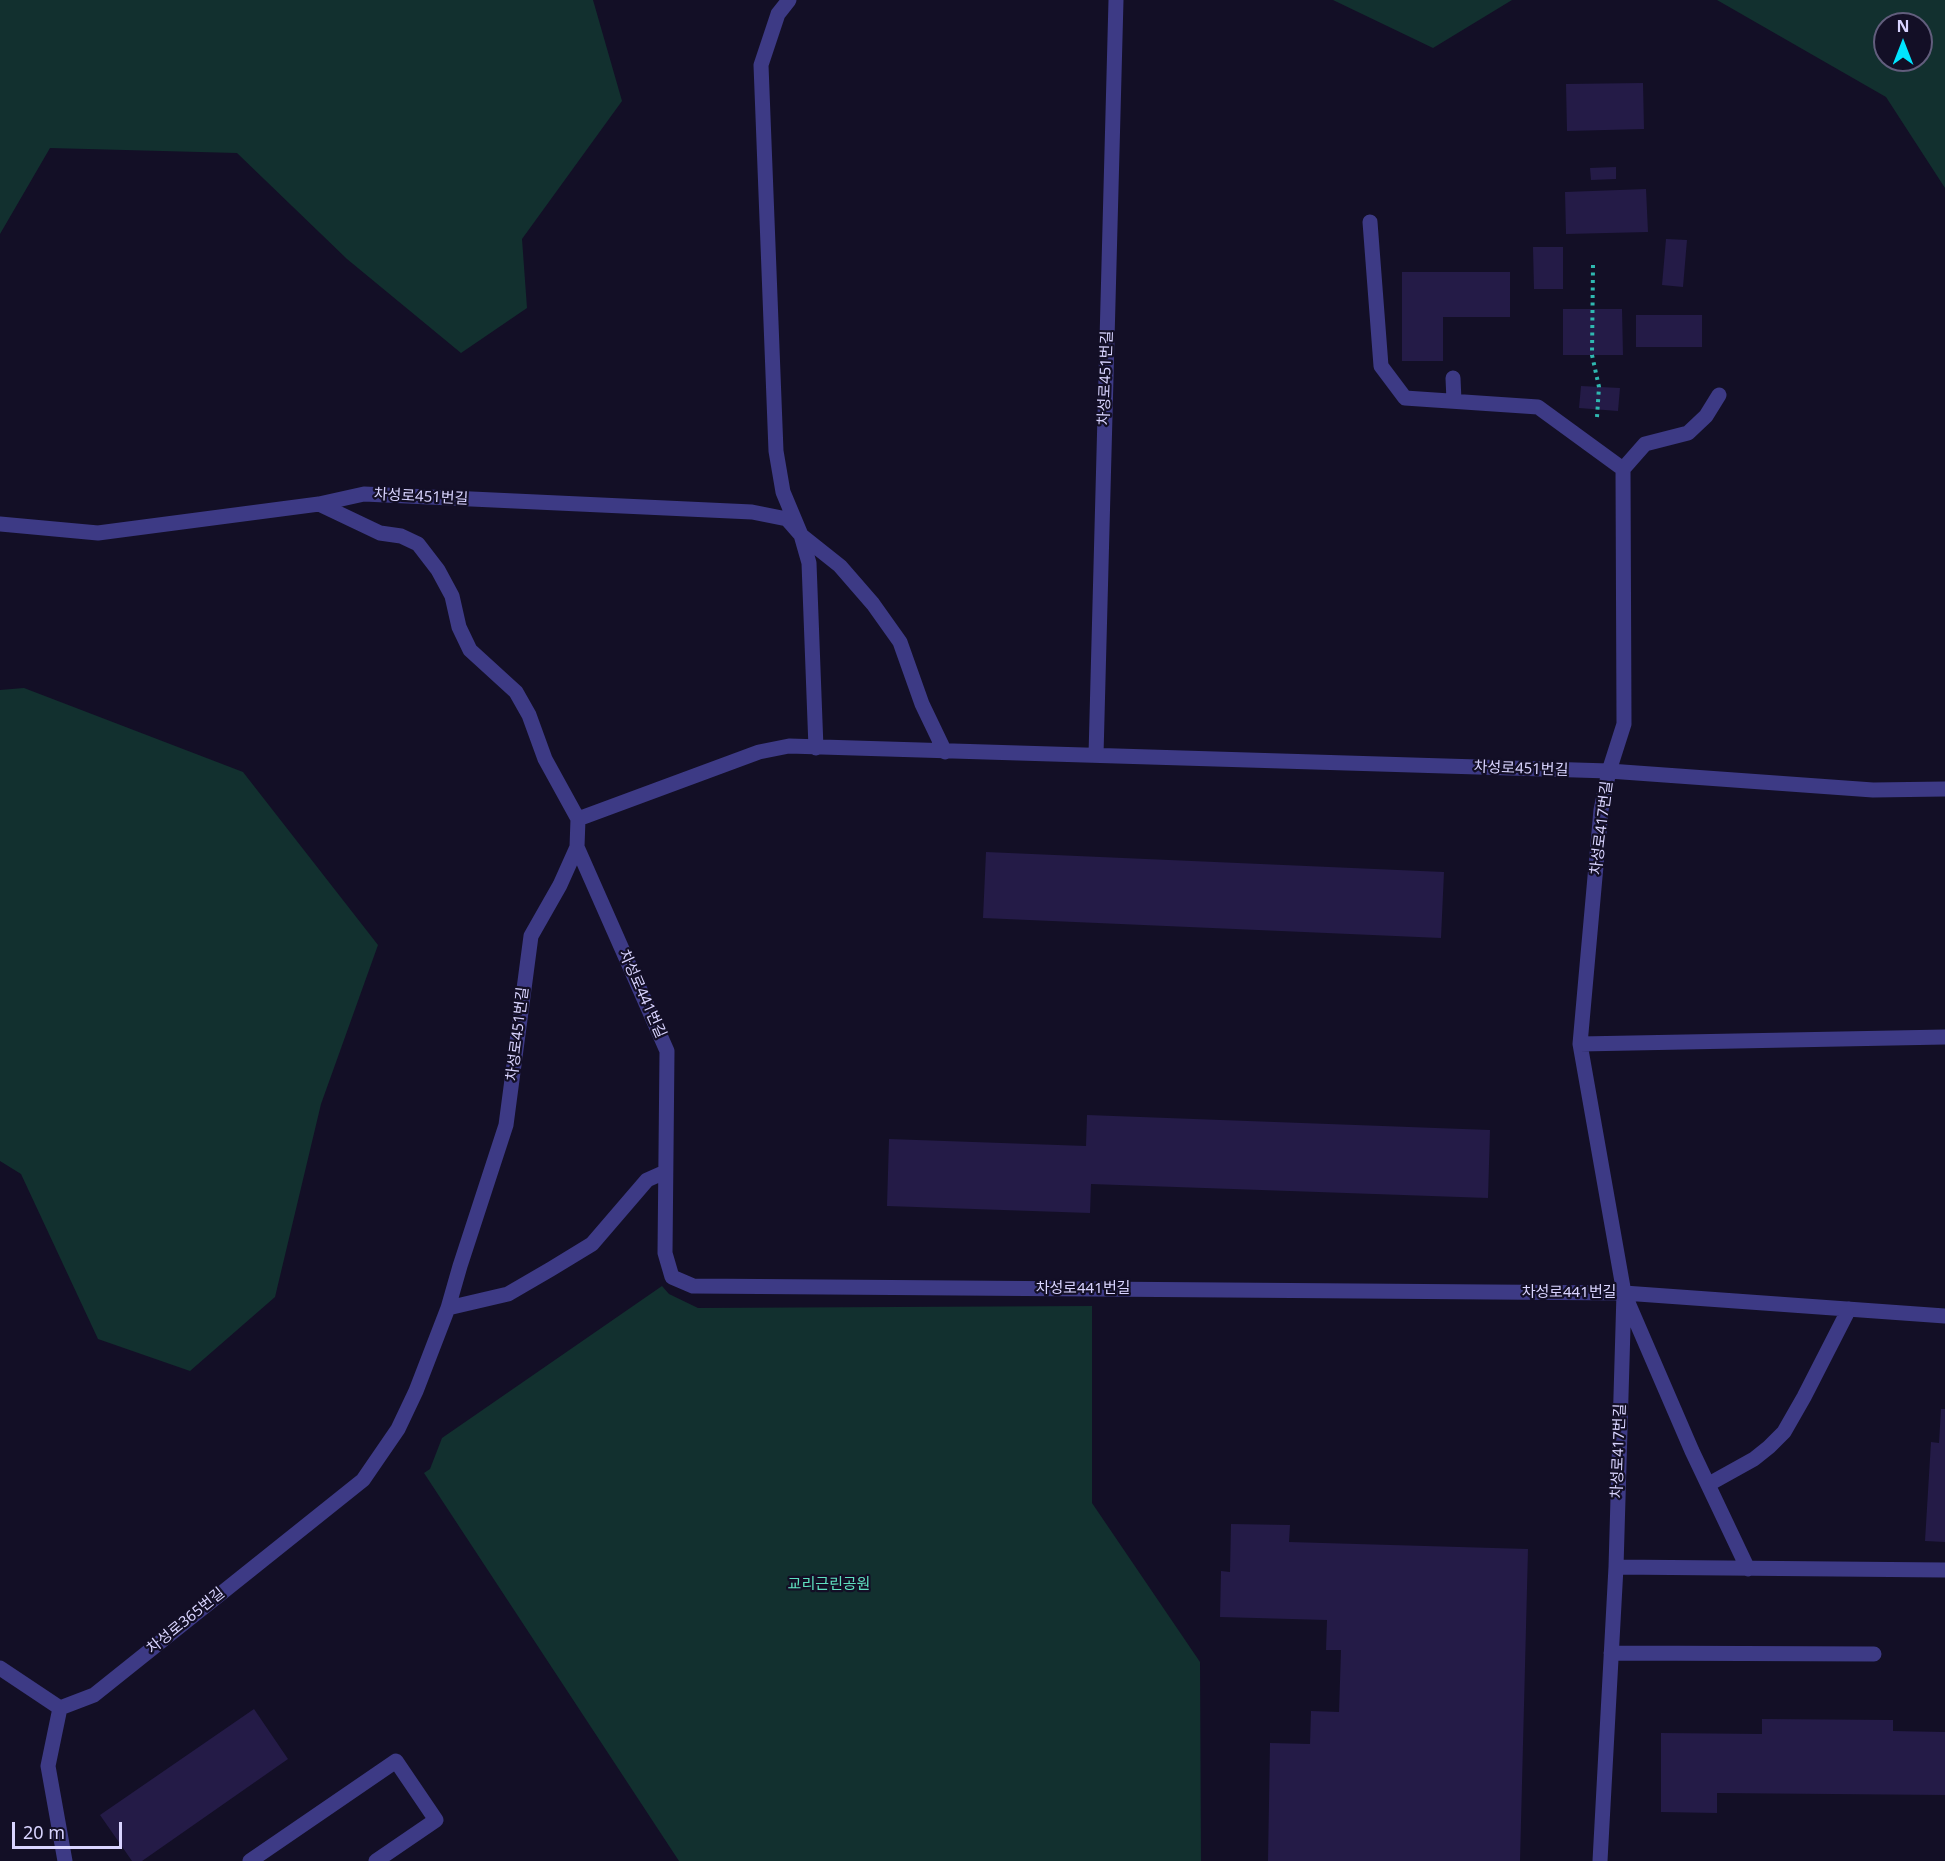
<!DOCTYPE html>
<html>
<head>
<meta charset="utf-8">
<style>
  body { margin:0 }
  #map { position:relative; width:1945px; height:1861px; overflow:hidden; background:#130f26; font-family:"Noto Sans",sans-serif }
  canvas { display:block }
  .north { position:absolute; left:1873px; top:12px; width:60px; height:60px; box-sizing:border-box; background:#130f26; border:2px solid #625e7d; border-radius:50%; rotate:0deg; font-size:16px; font-weight:700; line-height:24px; text-align:center; color:#d9d4ff }
  .north::after { content:''; display:block; margin:auto; width:21px; height:27px; background:#00e5ff; clip-path:polygon(50% 0,100% 100%,50% 72%,0 100%) }
  .scale { position:absolute; left:12px; top:1822px; width:110px; height:27px; box-sizing:border-box; border:3px solid #d9d4ff; border-top:0; padding-left:8px; font-size:18px; line-height:21px; white-space:nowrap; color:#d9d4ff; -webkit-text-stroke:4px #130f26; paint-order:stroke }
</style>
</head>
<body>
<div id="map">
<canvas width="1945" height="1861"></canvas>
<div class="north">N</div>
<div class="scale">20 m</div>
</div>
<script>
const c = document.querySelector('canvas').getContext('2d');
c.lineJoin = 'round';
function fill(path, color) {
  c.fillStyle = color;
  c.fill(path, 'evenodd');
}
function shape(rows) {
  const path = new Path2D();
  for (const r of rows) {
    path.moveTo(r[0], r[1]);
    for (let i = 2; i < r.length; i += 2) path.lineTo(r[i], r[i + 1]);
  }
  return path;
}
function trace(path, color, width, dash) {
  c.strokeStyle = color;
  c.lineWidth = width;
  c.lineCap = dash ? 'butt' : 'round';
  c.setLineDash(dash || []);
  c.stroke(path);
}
function drawText(font, color, halo, rows, align = 'center') {
  c.font = font + ' "Noto Sans","Noto Sans KR",sans-serif';
  c.lineWidth = 4.5;
  c.setLineDash([]);
  c.textBaseline = 'middle';
  c.strokeStyle = halo;
  c.fillStyle = color;
  for (const [text, x, y, turn = 0] of rows) {
    c.save();
    c.translate(x, y);
    c.rotate((+turn || 0) * Math.PI / 180);
    c.textAlign = isNaN(turn) ? turn : align;
    if (halo) c.strokeText(text, 0, 0);
    c.fillText(text, 0, 0);
    c.restore();
  }
}
fill(shape([
  [0,0,593,0,622,101,522,239,527,308,461,353,347,259,237,153,50,148,0,234],
  [1333,0,1512,0,1433,48],
  [1717,0,1945,0,1945,188,1886,97],
  [1885,24,1921,24,1921,60,1885,60],
  [24,688,243,772,378,945,321,1104,275,1297,190,1371,98,1339,21,1174,0,1161,0,690],
  [662,1286,669,1294,698,1308,1092,1306,1092,1503,1200,1662,1201,1861,679,1861,424,1473,430,1469,442,1438]
]), '#12302f');
fill(shape([
  [1643,83,1644,129,1567,131,1566,84],
  [1616,167,1616,179,1591,180,1590,168],
  [1646,189,1648,232,1566,234,1565,192],
  [1666,239,1687,240,1683,287,1662,285],
  [1533,247,1563,247,1563,289,1534,289],
  [1402,272,1510,272,1510,317,1443,317,1443,361,1402,361],
  [1563,309,1622,309,1623,355,1563,355],
  [1636,315,1702,315,1702,347,1636,347],
  [1581,386,1620,388,1618,411,1579,408],
  [986,852,1444,872,1441,938,983,918],
  [1087,1115,1490,1130,1488,1198,1091,1184,1090,1213,887,1206,889,1139,1086,1146],
  [1941,1409,1945,1409,1945,1542,1925,1541,1931,1442,1939,1443],
  [1231,1524,1290,1525,1289,1542,1528,1549,1520,1861,1268,1861,1270,1743,1310,1744,1311,1711,1339,1712,1341,1650,1326,1650,1327,1620,1220,1617,1221,1571,1230,1572],
  [254,1709,288,1759,142,1861,132,1861,100,1815],
  [1762,1719,1893,1720,1893,1731,1945,1732,1945,1795,1717,1793,1717,1813,1661,1812,1661,1733,1762,1734]
]), '#241b47');
trace(shape([
  [1593,265,1592,355,1599,387,1597,417]
]), '#2fb8b0', 4, [3, 4.5]);
trace(shape([
  [789,0,778,14,761,65,776,451,783,492,801,535,840,566,873,604,900,642,922,704,945,752],
  [1370,222,1381,366,1405,398,1538,407,1623,469],
  [1453,378,1454,401],
  [1623,469,1645,444,1688,433,1706,416,1719,395],
  [319,504,380,533,401,536,418,544,438,570,452,596,459,627,470,650,516,692,529,715,545,759,578,819],
  [0,524,98,533,319,504,364,494,752,512,787,519,801,535,809,563,816,748],
  [1096,755,1116,0],
  [577,847,667,1051,665,1253,672,1277,693,1286,1624,1293,1945,1316],
  [1580,1044,1945,1037],
  [1626,1298,1692,1451,1748,1569],
  [448,1308,508,1294,551,1269,592,1244,647,1180,665,1172],
  [1709,1484,1754,1459,1769,1447,1784,1432,1804,1397,1849,1309],
  [1616,1567,1945,1570],
  [1611,1653,1874,1654],
  [0,1668,60,1708],
  [60,1708,94,1695,363,1480,398,1429,416,1391,448,1308,460,1266,506,1125,531,936,560,885,577,847,578,819,759,752,789,746,1609,771,1873,790,1945,789],
  [60,1708,48,1766,65,1861],
  [250,1861,396,1761,436,1820,376,1861],
  [1600,1861,1616,1567,1624,1293,1580,1044,1601,810,1609,771,1624,724,1623,469]
]), '#3d3a85', 15);
drawText('15px', '#d9d4ff', '#130f26', [
  ["차성로451번길",1106,378,-88],
  ["차성로451번길",421,497,3],
  ["차성로451번길",1521,769,2],
  ["차성로417번길",1602,828,-83],
  ["차성로441번길",642,994,66],
  ["차성로451번길",518,1034,-83],
  ["차성로441번길",1083,1289],
  ["차성로441번길",1569,1293],
  ["차성로417번길",1619,1451,-88],
  ["차성로365번길",186,1621,-39]
]);
drawText('15px', '#5fe0c0', '#130f26', [
  ["교리근린공원",829,1585]
]);
</script>
</body>
</html>
